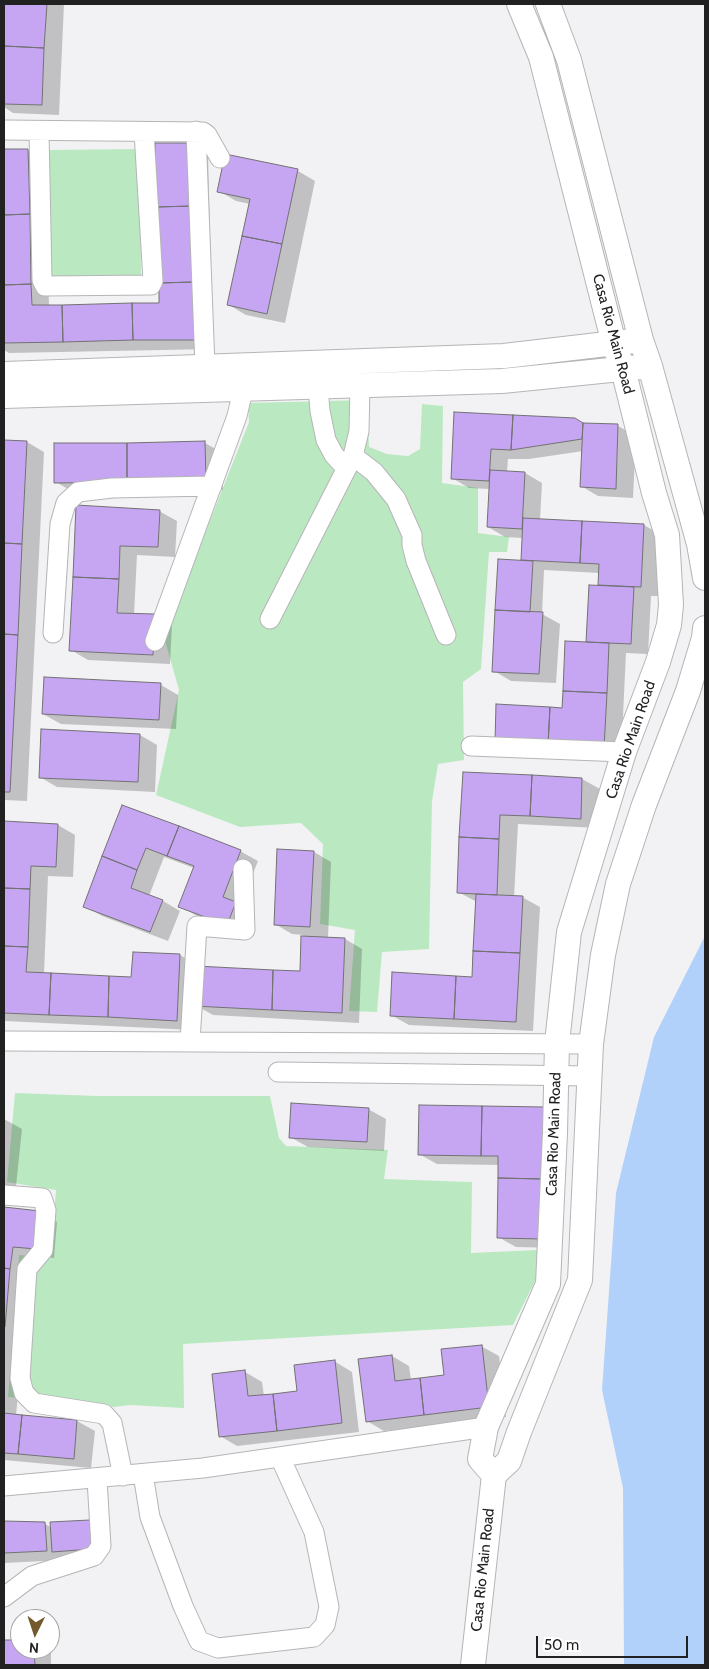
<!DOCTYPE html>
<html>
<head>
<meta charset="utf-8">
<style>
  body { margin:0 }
  #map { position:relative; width:709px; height:1669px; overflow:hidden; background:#f2f2f4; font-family:Cabin,sans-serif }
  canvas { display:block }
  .frame { position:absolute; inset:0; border:5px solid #212122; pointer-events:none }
  .north { position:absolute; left:10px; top:1609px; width:50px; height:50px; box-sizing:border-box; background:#fff; border:1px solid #a6a6a7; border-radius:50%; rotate:184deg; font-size:14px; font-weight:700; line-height:20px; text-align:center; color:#212122 }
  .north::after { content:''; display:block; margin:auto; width:18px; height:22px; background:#73592b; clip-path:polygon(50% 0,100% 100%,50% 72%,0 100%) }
  .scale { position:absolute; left:536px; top:1636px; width:152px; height:22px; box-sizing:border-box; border:2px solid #212122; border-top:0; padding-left:6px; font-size:15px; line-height:18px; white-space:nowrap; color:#212122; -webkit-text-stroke:4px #fff; paint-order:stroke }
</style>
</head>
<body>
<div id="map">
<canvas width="709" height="1669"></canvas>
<div class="frame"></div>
<div class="north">N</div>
<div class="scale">50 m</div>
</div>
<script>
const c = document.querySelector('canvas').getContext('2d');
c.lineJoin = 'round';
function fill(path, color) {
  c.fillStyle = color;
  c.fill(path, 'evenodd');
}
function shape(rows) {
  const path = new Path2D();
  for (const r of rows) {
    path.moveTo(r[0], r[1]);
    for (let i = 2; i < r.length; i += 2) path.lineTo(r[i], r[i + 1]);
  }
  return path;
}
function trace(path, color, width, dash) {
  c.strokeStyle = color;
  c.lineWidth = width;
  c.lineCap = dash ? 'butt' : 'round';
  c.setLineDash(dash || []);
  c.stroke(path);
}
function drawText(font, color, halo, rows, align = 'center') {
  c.font = font + ' Cabin,sans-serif';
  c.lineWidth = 4.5;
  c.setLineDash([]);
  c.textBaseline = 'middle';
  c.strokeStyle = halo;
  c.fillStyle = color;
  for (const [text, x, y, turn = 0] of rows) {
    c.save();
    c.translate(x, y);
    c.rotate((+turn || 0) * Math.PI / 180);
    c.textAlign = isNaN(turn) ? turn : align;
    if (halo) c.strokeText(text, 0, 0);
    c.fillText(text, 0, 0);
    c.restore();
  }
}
fill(shape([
  [140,149,141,285,50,286,48,150],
  [367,400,369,447,387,454,408,456,420,449,422,404,443,406,442,483,478,488,478,533,509,537,507,552,489,552,481,669,463,682,464,760,438,764,432,801,429,949,382,952,377,1012,349,1011,355,930,320,924,323,844,301,823,240,827,156,795,179,690,164,637,249,422,248,403],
  [15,1093,97,1096,270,1096,279,1138,286,1146,388,1150,384,1179,472,1182,471,1253,537,1250,538,1275,513,1325,183,1344,184,1408,130,1405,114,1407,91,1402,8,1397,19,1255,51,1258,56,1190,7,1182]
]), '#bae9c1');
fill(shape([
  [705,936,705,1665,624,1665,623,1488,602,1390,616,1193,654,1037]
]), '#b2d1fa');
fill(shape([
  [4,4,64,4,59,115,13,113,4,107],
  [191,144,208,154,213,349,9,353,4,350,4,151,28,150,45,160,49,306,160,304],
  [298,171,315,181,285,323,246,315,229,305,250,204,236,201,219,191],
  [455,413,575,419,583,424,618,426,636,436,633,498,598,496,581,486,583,451,529,459,508,459,507,472,525,473,542,483,540,520,644,525,661,535,658,596,651,596,648,654,626,653,621,757,563,709,588,644,599,586,599,573,544,570,542,614,560,624,556,683,511,681,494,671,526,562,522,559,523,538,505,537,488,527,490,489,469,488,452,478],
  [4,441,27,442,44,452,27,801,4,800],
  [205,443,223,453,223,490,73,492,56,482,55,444],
  [77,507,159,511,177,521,175,557,137,555,134,615,154,616,172,626,170,664,88,660,71,650],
  [161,685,178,695,176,729,61,724,43,714],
  [140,735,157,745,155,792,57,787,40,777],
  [464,773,582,779,600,789,598,828,518,824,514,897,522,897,540,907,533,1031,409,1025,391,1015,473,978,477,902,458,892],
  [123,806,240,851,258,861,240,906,245,934,197,916,180,906,194,868,164,857,149,896,163,901,180,911,168,941,102,916,85,906],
  [4,823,58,825,75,835,73,877,48,876,44,974,132,978,180,955,197,965,197,967,301,973,303,935,292,934,275,924,314,852,331,862,328,938,345,939,362,949,359,1023,213,1015,195,1005,194,1030,4,1021],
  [368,1109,386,1119,384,1151,308,1147,290,1137],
  [544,1109,559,1248,516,1247,498,1237,500,1165,437,1164,419,1154],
  [4,1119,22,1129,15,1196,4,1195],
  [4,1208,40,1212,57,1222,54,1258,30,1256,16,1416,77,1421,95,1431,91,1468,4,1460],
  [481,1346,499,1356,506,1417,384,1431,367,1421,392,1356,409,1366,411,1380,446,1376],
  [334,1361,352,1372,359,1432,237,1446,220,1436,245,1372,262,1382,264,1396,299,1392],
  [90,1521,102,1528,103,1555,64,1560,4,1563,4,1523,45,1524,52,1528],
  [20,1641,20,1649,48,1649,51,1650,51,1665,4,1665,4,1642]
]), '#0003');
const building = shape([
  [4,4,47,4,44,48,4,46,4,4],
  [4,46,44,48,42,105,4,104,4,46],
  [155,143,191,143,193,206,156,207,155,143],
  [4,149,28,149,30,214,4,215,4,149],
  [225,154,298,169,282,244,242,236,250,199,217,192,225,154],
  [193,206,194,282,159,283,156,207,193,206],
  [30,214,31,284,4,285,4,215,30,214],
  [242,236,282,244,267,314,227,305,242,236],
  [194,282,196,340,133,340,132,303,159,303,159,283,194,282],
  [31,284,32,305,62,305,63,342,4,343,4,285,31,284],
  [132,303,133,340,63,342,62,305,132,303],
  [454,412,513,415,511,450,491,449,489,481,451,479,454,412],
  [513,415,575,418,583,423,582,439,511,450,513,415],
  [583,423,618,424,616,489,580,487,583,423],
  [4,440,27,441,22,544,4,543,4,440],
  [205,441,206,481,127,482,127,443,205,441],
  [54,443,127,443,127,482,54,483,54,443],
  [490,470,525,472,522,529,487,527,490,470],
  [76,505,160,510,158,547,120,546,119,579,73,577,76,505],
  [523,518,582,521,580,563,521,560,523,518],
  [582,521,644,524,641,587,598,585,599,564,580,563,582,521],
  [4,543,22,544,18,635,4,634,4,543],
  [498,559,533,561,530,612,495,610,498,559],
  [73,577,119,579,117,613,155,614,153,655,69,651,73,577],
  [589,585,634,587,631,644,586,642,589,585],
  [495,610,543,612,539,674,492,672,495,610],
  [4,634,18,635,10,792,4,792,4,634],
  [565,641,609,643,607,693,563,691,565,641],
  [44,677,161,683,159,720,42,714,44,677],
  [563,691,607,693,604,748,548,745,550,707,562,708,563,691],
  [496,704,550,707,548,745,495,742,496,704],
  [41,729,140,734,138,782,39,778,41,729],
  [463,772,532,775,530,816,500,815,499,839,459,837,463,772],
  [532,775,582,778,581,819,530,816,532,775],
  [122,805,179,826,167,856,146,848,137,870,102,856,122,805],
  [4,821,58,824,56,867,31,866,30,889,4,888,4,821],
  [179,826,241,850,223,897,236,902,227,925,178,907,194,866,167,856,179,826],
  [459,837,499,839,497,895,457,893,459,837],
  [277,849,314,851,310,927,274,925,277,849],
  [102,856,137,870,131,888,163,900,150,932,83,907,102,856],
  [4,888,30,889,28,947,4,946,4,888],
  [476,894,523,896,520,953,473,951,476,894],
  [301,936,345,938,342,1013,272,1010,273,970,300,971,301,936],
  [4,946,28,947,26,972,51,973,49,1015,4,1013,4,946],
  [473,951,520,953,516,1022,454,1019,456,976,472,977,473,951],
  [133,952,180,954,177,1021,108,1017,109,976,131,977,133,952],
  [196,966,273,970,272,1010,194,1006,196,966],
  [392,972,456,976,454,1019,390,1016,392,972],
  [51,973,109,976,108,1017,49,1015,51,973],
  [291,1103,369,1108,367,1142,289,1138,291,1103],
  [419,1105,482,1106,481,1156,418,1155,419,1105],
  [482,1106,544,1107,543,1179,498,1178,498,1156,481,1156,482,1106],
  [498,1178,543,1179,542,1239,497,1238,498,1178],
  [4,1207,40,1211,36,1249,13,1247,10,1269,4,1268,4,1207],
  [4,1268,10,1269,5,1327,4,1326,4,1268],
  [482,1345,489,1407,424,1415,420,1378,444,1375,441,1349,482,1345],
  [392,1355,395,1381,420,1378,424,1415,366,1422,358,1359,392,1355],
  [335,1360,342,1423,277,1431,273,1394,297,1391,294,1365,335,1360],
  [245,1370,248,1396,273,1394,277,1431,219,1437,212,1374,245,1370],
  [4,1413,22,1415,18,1454,4,1453,4,1413],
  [22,1415,77,1420,74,1459,18,1454,22,1415],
  [90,1520,92,1549,52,1552,50,1522,90,1520],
  [4,1521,45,1522,47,1551,4,1553,4,1521],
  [4,1640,20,1640,20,1649,34,1649,35,1665,4,1665,4,1640]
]);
fill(building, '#c6a6f3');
trace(building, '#727173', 1);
const minor = shape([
  [4,130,203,132,207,135,220,158],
  [39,131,42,280,45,286,151,285,153,281,144,132],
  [196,131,205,367],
  [318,387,320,411,326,440,334,455,346,468],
  [353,456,374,472,396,499,412,535,412,545,416,561,446,635],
  [270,619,353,456,359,431,360,386],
  [53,633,60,524,66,503,78,492,112,488,212,486],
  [155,641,237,416,243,390,242,377],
  [471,746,624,752],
  [4,1041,591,1044],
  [190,1042,197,926,245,930,243,869],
  [278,1072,591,1076],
  [4,1195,42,1198,46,1210,43,1250,27,1269,20,1378,24,1393,34,1403,104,1414,112,1423,123,1476],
  [143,1474,150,1517,183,1606,199,1641,218,1648,314,1637,325,1625,329,1607,314,1532,280,1457],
  [4,1486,203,1468,486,1427],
  [4,1597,32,1576,94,1556,101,1546,97,1479]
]);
const tertiary = shape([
  [548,4,569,60,641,340,650,366,699,544,705,578],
  [4,374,504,356,641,340],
  [4,396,502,381,650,366],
  [494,1475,480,1459,486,1427,548,1284,555,1133,557,1043,569,932,624,752,658,662,669,625,671,605,667,535,654,493,623,369,614,344,541,57,519,4],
  [473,1665,494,1475,509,1461,519,1432,580,1280,591,1044,603,955,618,884,644,805,688,691,704,638,705,628]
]);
trace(minor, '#b5b5b8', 21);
trace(tertiary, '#b5b5b8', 26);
trace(minor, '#fff', 19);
trace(tertiary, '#fff', 24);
drawText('15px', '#212122', '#fff', [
  ["Casa Rio Main Road",613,334,75],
  ["Casa Rio Main Road",631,740,-71],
  ["Casa Rio Main Road",554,1134,-88],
  ["Casa Rio Main Road",483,1570,-84]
]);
</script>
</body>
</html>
